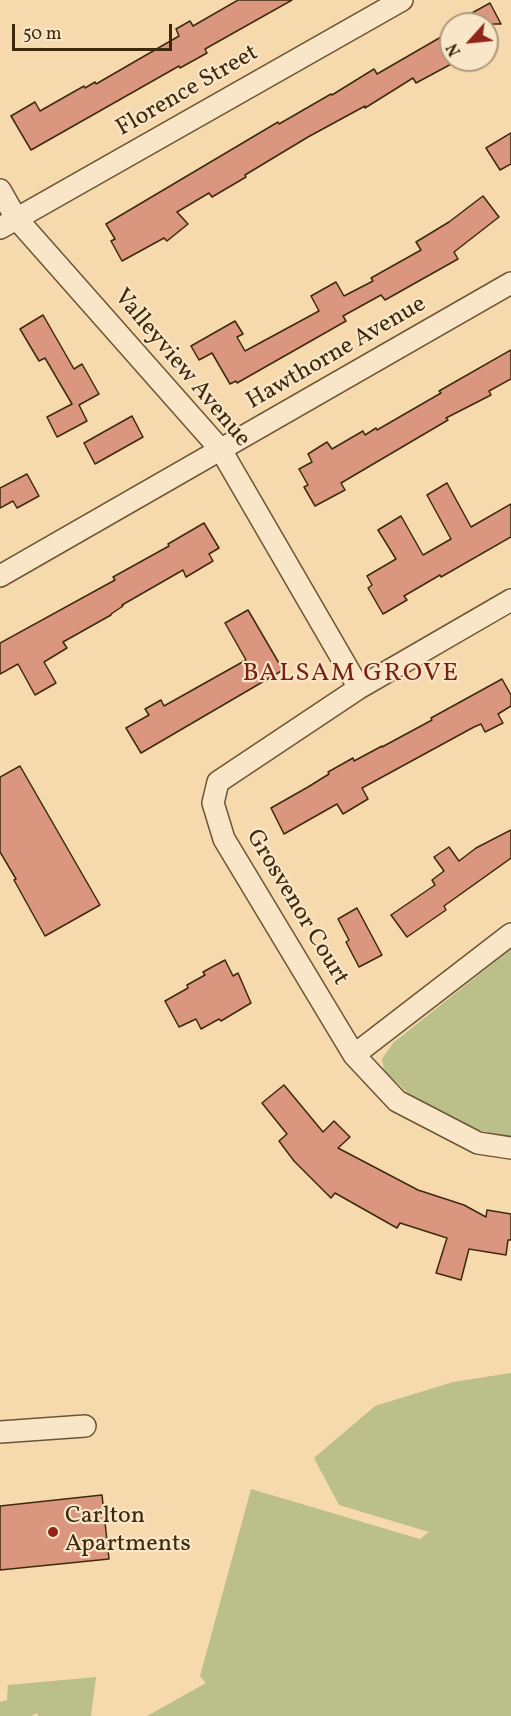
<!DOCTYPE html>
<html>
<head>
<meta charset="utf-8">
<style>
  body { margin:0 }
  #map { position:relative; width:511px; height:1716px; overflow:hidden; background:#f6d9ac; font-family:Vollkorn,serif }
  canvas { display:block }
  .north { position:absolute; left:439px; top:12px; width:60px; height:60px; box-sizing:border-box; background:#f9e6c9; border:2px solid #ae9b7d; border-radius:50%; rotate:243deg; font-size:16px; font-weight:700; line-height:24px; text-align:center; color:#3d2a0c }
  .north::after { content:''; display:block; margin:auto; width:21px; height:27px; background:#8f2418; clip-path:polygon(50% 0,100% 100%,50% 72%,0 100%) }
  .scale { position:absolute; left:12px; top:24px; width:160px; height:27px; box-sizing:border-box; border:3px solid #3d2a0c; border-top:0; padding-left:8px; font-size:18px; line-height:21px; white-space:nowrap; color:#3d2a0c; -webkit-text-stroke:4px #f9e6c9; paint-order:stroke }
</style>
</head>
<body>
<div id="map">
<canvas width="511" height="1716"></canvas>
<div class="north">N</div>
<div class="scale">50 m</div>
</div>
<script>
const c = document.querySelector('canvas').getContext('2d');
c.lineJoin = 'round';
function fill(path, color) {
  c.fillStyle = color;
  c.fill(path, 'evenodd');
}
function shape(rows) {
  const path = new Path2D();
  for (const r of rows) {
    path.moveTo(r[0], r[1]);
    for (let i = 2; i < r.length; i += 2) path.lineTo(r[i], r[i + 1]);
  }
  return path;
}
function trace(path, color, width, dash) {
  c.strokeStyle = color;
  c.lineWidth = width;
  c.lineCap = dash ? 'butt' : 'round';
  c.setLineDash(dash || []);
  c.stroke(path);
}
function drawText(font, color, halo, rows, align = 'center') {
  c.font = font + ' Vollkorn,serif';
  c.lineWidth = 4.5;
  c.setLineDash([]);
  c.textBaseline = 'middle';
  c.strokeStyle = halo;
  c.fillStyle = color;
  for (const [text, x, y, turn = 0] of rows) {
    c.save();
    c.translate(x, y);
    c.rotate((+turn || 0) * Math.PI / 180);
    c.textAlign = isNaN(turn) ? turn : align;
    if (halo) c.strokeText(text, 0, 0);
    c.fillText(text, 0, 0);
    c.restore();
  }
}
fill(shape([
  [511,949,511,1138,498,1136,452,1121,418,1102,384,1071,382,1059,393,1043],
  [511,1373,511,1716,147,1716,206,1683,200,1676,251,1489,420,1539,429,1532,339,1505,314,1458,375,1406,453,1382],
  [96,1677,91,1716,38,1716,37,1713,31,1716,0,1716,0,1702,7,1700,8,1685]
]), '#bbbf8a');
const building = shape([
  [238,0,292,0,205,49,207,53,180,68,179,66,31,150,11,116,35,102,40,111,84,86,85,88,95,82,96,84,179,36,176,29,190,21,193,26,238,0],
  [490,3,501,24,452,24,490,3],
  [441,37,451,55,451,60,455,62,416,83,413,78,365,108,365,106,308,137,245,175,246,177,212,197,209,193,177,212,188,224,167,241,164,238,122,261,111,241,115,239,106,224,278,122,279,124,331,94,332,95,374,69,377,74,441,37],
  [511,133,511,164,500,170,486,148,511,133],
  [483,196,499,217,454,252,458,259,385,300,381,295,343,316,346,321,237,383,236,381,230,384,212,353,199,360,191,346,235,321,243,334,237,337,245,351,319,311,311,296,336,282,344,296,373,281,371,278,421,250,416,242,449,222,483,196],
  [43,315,74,369,82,364,99,394,79,405,87,421,57,437,47,417,72,404,45,358,39,361,20,329,43,315],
  [511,350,511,379,489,391,491,395,446,418,448,420,341,483,345,490,315,506,304,487,308,485,299,469,312,462,308,454,327,442,332,449,363,431,365,435,376,428,377,430,441,393,439,391,511,350],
  [132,416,143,437,95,464,84,443,132,416],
  [27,474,39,496,17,508,13,501,0,508,0,488,27,474],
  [447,483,471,527,511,504,511,537,441,577,440,575,404,596,407,600,383,614,368,588,372,585,367,576,396,559,378,530,401,516,423,555,451,539,427,495,447,483],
  [204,523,219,548,209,554,213,561,186,577,183,570,122,605,123,606,111,614,111,615,63,642,67,648,44,662,56,683,35,695,18,664,0,674,0,643,115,580,113,577,169,546,168,544,204,523],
  [248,610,283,670,141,753,126,728,149,715,145,709,161,700,164,706,246,660,225,623,248,610],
  [502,679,511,695,511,706,498,714,503,723,485,732,481,724,474,727,362,788,368,799,343,814,337,804,284,834,271,808,308,787,329,774,328,772,353,758,354,761,382,746,382,747,432,720,431,718,502,679],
  [20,766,100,905,45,936,14,880,16,879,0,852,0,777,20,766],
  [511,830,511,858,444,906,446,910,407,937,391,915,435,885,432,880,444,871,434,857,449,847,459,861,476,848,511,830],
  [357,908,382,955,359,967,346,942,349,940,338,919,357,908],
  [225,960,233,976,238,973,251,1003,221,1021,219,1019,201,1029,196,1019,179,1027,165,1001,188,988,187,985,205,975,203,972,225,960],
  [284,1085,323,1132,334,1121,350,1137,338,1148,418,1190,464,1205,486,1217,487,1210,511,1214,511,1240,508,1240,506,1255,469,1249,461,1280,436,1273,447,1238,400,1223,397,1228,335,1193,331,1198,294,1161,279,1141,287,1134,262,1103,284,1085],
  [102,1495,109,1559,0,1570,0,1506,102,1495]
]);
fill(building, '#da967f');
trace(building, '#3d2a0c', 1.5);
const street = shape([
  [0,190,16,218,221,450,359,688],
  [0,228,402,0],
  [0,576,511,283],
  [511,600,359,688,218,782,213,803,224,839,354,1055,397,1101,478,1143,511,1148],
  [354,1055,511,934],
  [0,1432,85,1426]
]);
trace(street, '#6b5634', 24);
trace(street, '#f9e6c9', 21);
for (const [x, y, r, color] of [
  [53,1532,6,"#8f2418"]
]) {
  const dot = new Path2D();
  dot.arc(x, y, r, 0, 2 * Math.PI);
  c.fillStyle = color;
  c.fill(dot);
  trace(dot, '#f9e6c9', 2);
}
drawText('24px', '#3d2a0c', '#f9e6c9', [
  ["Florence Street",188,92,-30],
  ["Hawthorne Avenue",337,354,-30],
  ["Valleyview Avenue",181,369,50],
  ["Grosvenor Court",296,908,59]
]);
drawText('24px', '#3d2a0c', '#f9e6c9', [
  ["Carlton",65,1518],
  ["Apartments",65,1546]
], 'left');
c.letterSpacing = '1.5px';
drawText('26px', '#7a1f14', '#f9e6c9', [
  ["BALSAM GROVE",351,675]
]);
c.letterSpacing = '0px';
</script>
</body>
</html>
